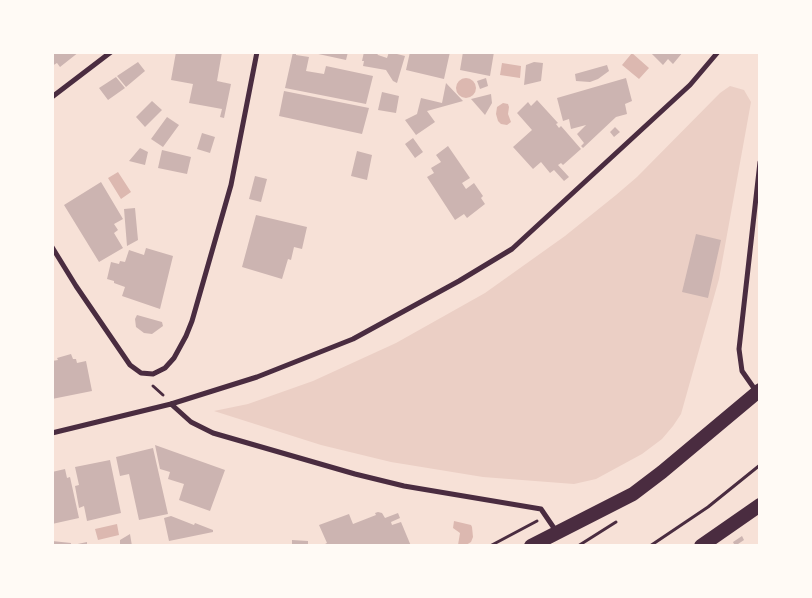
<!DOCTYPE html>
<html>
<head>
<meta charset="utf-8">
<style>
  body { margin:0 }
  #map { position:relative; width:812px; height:598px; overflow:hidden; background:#f7e1d7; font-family:Figtree,sans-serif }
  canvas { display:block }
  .frame { position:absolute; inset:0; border:54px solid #fffaf5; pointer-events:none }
</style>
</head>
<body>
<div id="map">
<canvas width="812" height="598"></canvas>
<div class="frame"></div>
</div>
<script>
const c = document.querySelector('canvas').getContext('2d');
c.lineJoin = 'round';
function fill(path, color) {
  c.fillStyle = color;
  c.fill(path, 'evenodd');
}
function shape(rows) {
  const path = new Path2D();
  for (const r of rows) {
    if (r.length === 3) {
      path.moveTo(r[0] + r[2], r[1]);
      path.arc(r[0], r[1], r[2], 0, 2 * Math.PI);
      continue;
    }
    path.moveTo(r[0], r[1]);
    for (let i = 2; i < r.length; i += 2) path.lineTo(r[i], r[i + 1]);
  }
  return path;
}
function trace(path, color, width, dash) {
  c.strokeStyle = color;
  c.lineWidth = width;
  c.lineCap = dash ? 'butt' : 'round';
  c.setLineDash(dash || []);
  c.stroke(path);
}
fill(shape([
  [730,86,744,90,751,102,719,279,681,414,673,426,662,439,642,454,596,479,574,484,483,477,391,462,321,445,214,411,248,404,313,381,396,343,485,293,565,236,616,195,637,177,720,93]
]), '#ebcfc5');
fill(shape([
  [632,53,649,68,639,79,622,65],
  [502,63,521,66,520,78,500,75],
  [466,88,10],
  [503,103,508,104,509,107,508,114,511,122,507,125,501,124,498,121,496,114,497,107],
  [118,172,131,192,121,199,108,178],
  [454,521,471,525,472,527,473,537,471,542,466,545,458,545,460,533,453,528],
  [117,524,119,535,98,540,95,529]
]), '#dcb8b0');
fill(shape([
  [52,52,79,52,60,67,57,63,52,66],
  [176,52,222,52,217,81,231,84,224,118,220,117,222,109,189,103,193,84,171,80],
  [293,52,296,52,296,55,309,57,306,71,324,74,326,66,373,76,366,104,285,88],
  [309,52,348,52,346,60],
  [364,52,376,52,378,55,387,58,389,52,405,56,397,83,393,81,386,70,363,66,364,61,362,61],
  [410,52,450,52,444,79,406,70],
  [463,52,494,52,490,76,460,70],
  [650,52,683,52,673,64,668,59,663,65],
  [138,62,145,71,126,87,117,76],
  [534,62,543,63,541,81,524,85,526,65],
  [607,65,609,71,598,79,590,82,576,81,575,74],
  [116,77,125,88,108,100,99,88],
  [486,78,488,86,480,89,477,81],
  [626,78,632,101,625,104,627,114,616,117,583,148,581,146,584,143,577,134,586,125,571,129,569,119,563,121,557,98],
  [446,83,463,101,427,111,435,122,416,135,405,120,417,114,421,98,442,103],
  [284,91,369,108,362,134,279,116],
  [382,92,399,96,396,113,378,110],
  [491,94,492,103,485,115,471,99],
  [537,100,558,123,556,124,559,128,561,126,581,149,563,165,561,163,558,165,569,177,564,181,554,170,550,173,541,162,533,169,513,147,532,130,517,113,528,102,531,106],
  [152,101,162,110,145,127,136,117],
  [167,117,179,125,163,147,151,139],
  [615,127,620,132,614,137,610,132],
  [202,133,215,137,210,153,197,149],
  [413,138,423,152,415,158,405,144],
  [448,146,470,178,462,183,466,189,474,183,483,196,481,198,485,204,467,218,464,214,455,220,427,177,434,173,431,168,441,162,436,155],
  [140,148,148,152,145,165,129,161],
  [162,150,191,157,187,174,158,168],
  [357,151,372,155,367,180,351,176],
  [255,176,267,179,261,202,249,199],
  [101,182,123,219,114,224,118,230,114,233,123,248,99,262,64,205],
  [135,208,138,240,127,246,124,209],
  [256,215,307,227,302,249,294,247,291,260,288,259,282,279,242,267],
  [696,234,721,240,708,298,682,292],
  [146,248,173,256,160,309,122,296,125,287,114,283,114,281,107,279,111,262,119,264,120,261,125,262,129,250,144,255],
  [137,315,162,322,163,326,152,334,144,333,136,327,135,319],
  [71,354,73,359,76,359,77,363,86,361,92,391,52,399,52,361,58,360,57,358],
  [155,445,225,470,210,511,179,500,184,484,168,479,170,472,160,469],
  [153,448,168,514,139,520,129,474,120,476,116,457],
  [110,460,121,513,87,521,84,506,79,508,75,486,79,485,75,467],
  [65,469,67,478,70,477,79,518,52,524,52,472],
  [378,512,382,513,385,518,398,513,400,518,391,522,392,525,401,522,411,546,321,546,327,543,319,525,349,514,353,524,376,515,375,513],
  [171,516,194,525,195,523,213,530,213,532,169,541,164,518],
  [130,534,132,546,120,546,120,540],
  [742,536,744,540,735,546,733,542],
  [292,540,308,541,308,546,292,546],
  [52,541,71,543,71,546,52,546],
  [87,542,87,546,73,546,73,545]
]), '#ccb4b1');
trace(shape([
  [153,386,163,395],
  [490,546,537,521],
  [578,546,616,522],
  [650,546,708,507,760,465]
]), '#4a2c40', 3);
trace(shape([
  [52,97,111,52],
  [52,247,76,286,130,365,141,373,153,374,165,368,174,358,186,336,192,321,231,185,257,52],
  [756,391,742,371,739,349,760,162],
  [171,404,191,422,213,433,355,474,404,486,541,509,556,531],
  [52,433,171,404,257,377,353,339,459,281,512,249,690,85,718,52]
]), '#4a2c40', 5);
trace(shape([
  [531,546,633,494,662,472,760,390],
  [701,546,760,505]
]), '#4a2c40', 14);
</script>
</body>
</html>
